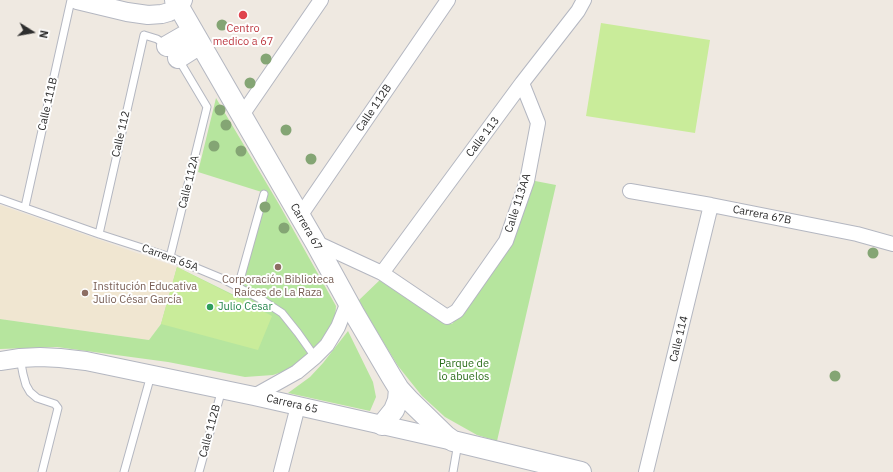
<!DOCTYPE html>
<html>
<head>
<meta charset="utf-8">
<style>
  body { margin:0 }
  #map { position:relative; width:893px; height:472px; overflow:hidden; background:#efe9e1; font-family:"IBM Plex Sans",sans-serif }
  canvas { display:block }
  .north { position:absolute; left:12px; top:12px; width:40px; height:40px; -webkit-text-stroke:3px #fff; paint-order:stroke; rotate:101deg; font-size:11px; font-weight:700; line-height:16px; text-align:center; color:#2e2e2e }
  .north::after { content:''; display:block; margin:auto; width:14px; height:18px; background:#2e2e2e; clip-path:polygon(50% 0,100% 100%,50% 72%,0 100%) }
</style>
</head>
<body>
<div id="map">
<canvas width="893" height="472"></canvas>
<div class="north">N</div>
</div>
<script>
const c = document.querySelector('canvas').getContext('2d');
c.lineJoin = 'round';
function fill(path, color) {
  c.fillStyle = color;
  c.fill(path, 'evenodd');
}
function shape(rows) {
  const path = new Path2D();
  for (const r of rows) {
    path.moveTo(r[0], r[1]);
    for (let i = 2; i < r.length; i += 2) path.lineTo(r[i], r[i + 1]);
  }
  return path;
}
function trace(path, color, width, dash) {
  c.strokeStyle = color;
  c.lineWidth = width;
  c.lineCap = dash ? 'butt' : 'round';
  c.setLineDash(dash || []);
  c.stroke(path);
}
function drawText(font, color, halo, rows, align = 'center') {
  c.font = font + ' "IBM Plex Sans",sans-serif';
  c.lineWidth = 4;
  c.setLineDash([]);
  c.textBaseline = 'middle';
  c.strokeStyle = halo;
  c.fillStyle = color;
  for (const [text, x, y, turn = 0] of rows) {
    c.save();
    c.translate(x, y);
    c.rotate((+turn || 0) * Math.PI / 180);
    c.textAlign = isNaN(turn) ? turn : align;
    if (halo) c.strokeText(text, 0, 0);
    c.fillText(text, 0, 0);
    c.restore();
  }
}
fill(shape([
  [0,205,177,267,161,324,149,340,0,319]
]), '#f0e6d1');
fill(shape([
  [216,98,280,206,336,306,335,319,318,349,297,367,273,375,245,377,168,362,57,347,0,349,0,319,149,340,161,324,177,267,238,297,268,194,198,172],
  [530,180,556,185,497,441,477,435,445,417,422,396,398,366,358,301,383,277,452,324,510,242],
  [348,331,373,382,376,397,370,411,288,393,310,377,323,363]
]), '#b6e59e');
fill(shape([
  [601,23,710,40,695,133,586,116],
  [177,267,238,298,272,316,258,350,161,324]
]), '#c9ec9a');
const service = shape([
  [0,199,99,234,170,257,223,279,262,300,282,313,298,333,315,357],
  [25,207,71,0],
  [99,234,144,35,157,39,167,46],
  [170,257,207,107,179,60],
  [238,287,264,194],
  [20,358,23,374,26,385,30,392,37,398,55,404,58,408,42,472],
  [124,472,151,375],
  [199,472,222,389],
  [453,472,458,443]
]);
const minor = shape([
  [242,115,321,0],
  [630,191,711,205,857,234,893,244],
  [300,216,448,0],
  [315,242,382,273,447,317,457,311,506,241,527,181,538,123,522,83],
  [382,273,522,83,578,11,584,0],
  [254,396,297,372,315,357,327,345,338,327,348,302],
  [281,472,298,406],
  [646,472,711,205]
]);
const tertiary = shape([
  [77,0,127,12,148,15,162,14,169,12,179,7,183,0],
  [0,361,20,358,40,357,60,358,86,361,254,396,453,441]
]);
const secondary = shape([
  [175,0,315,242,354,313,391,376,399,389,409,400,446,436,453,441,581,472],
  [167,46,193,31],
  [178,58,200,44],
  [382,425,394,410,398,400,399,389]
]);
trace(service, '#b4b7c1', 9);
trace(minor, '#b4b7c1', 16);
trace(tertiary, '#b4b7c1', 20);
trace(secondary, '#b4b7c1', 22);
trace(service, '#fff', 7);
trace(minor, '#fff', 14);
trace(tertiary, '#fff', 18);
trace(secondary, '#fff', 20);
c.fillStyle = '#84a574';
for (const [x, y] of [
  [222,25],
  [266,59],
  [250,83],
  [220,110],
  [226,125],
  [286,130],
  [214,146],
  [241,151],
  [311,159],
  [265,207],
  [284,228],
  [873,253],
  [835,376]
]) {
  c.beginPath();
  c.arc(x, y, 5.5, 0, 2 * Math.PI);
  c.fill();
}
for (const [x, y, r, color] of [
  [243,15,5,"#e0444e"],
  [278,267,4,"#8d6e63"],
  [85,293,4,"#8d6e63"],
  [210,307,4,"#2e9e5b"]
]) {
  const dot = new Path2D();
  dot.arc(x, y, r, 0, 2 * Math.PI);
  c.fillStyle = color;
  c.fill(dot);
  trace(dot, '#fff', 1.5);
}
drawText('11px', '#be3a42', '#fff', [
  ["Centro",243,29],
  ["medico a 67",243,42]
]);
drawText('11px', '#2e2e2e', '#fff', [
  ["Calle 111B",48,104,-77],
  ["Calle 112B",374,108,-56],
  ["Calle 112",121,134,-77],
  ["Calle 113",483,137,-53],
  ["Calle 112A",189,182,-76],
  ["Calle 113AA",518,203,-72],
  ["Carrera 67B",762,215,11],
  ["Carrera 67",306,227,60],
  ["Carrera 65A",170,258,20],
  ["Calle 114",679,339,-76],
  ["Carrera 65",292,404,13],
  ["Calle 112B",210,431,-75]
]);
drawText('11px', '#785e54', '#fff', [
  ["Corporación Biblioteca",278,280],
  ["Raíces de La Raza",278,293],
  ["Institución Educativa",93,287,"left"],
  ["Julio César García",93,300,"left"]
]);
drawText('11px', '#27864d', '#fff', [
  ["Julio Cesar",218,307]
], 'left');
drawText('11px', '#2c6e1b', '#fff', [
  ["Parque de",464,364],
  ["lo abuelos",464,377]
]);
</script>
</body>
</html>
